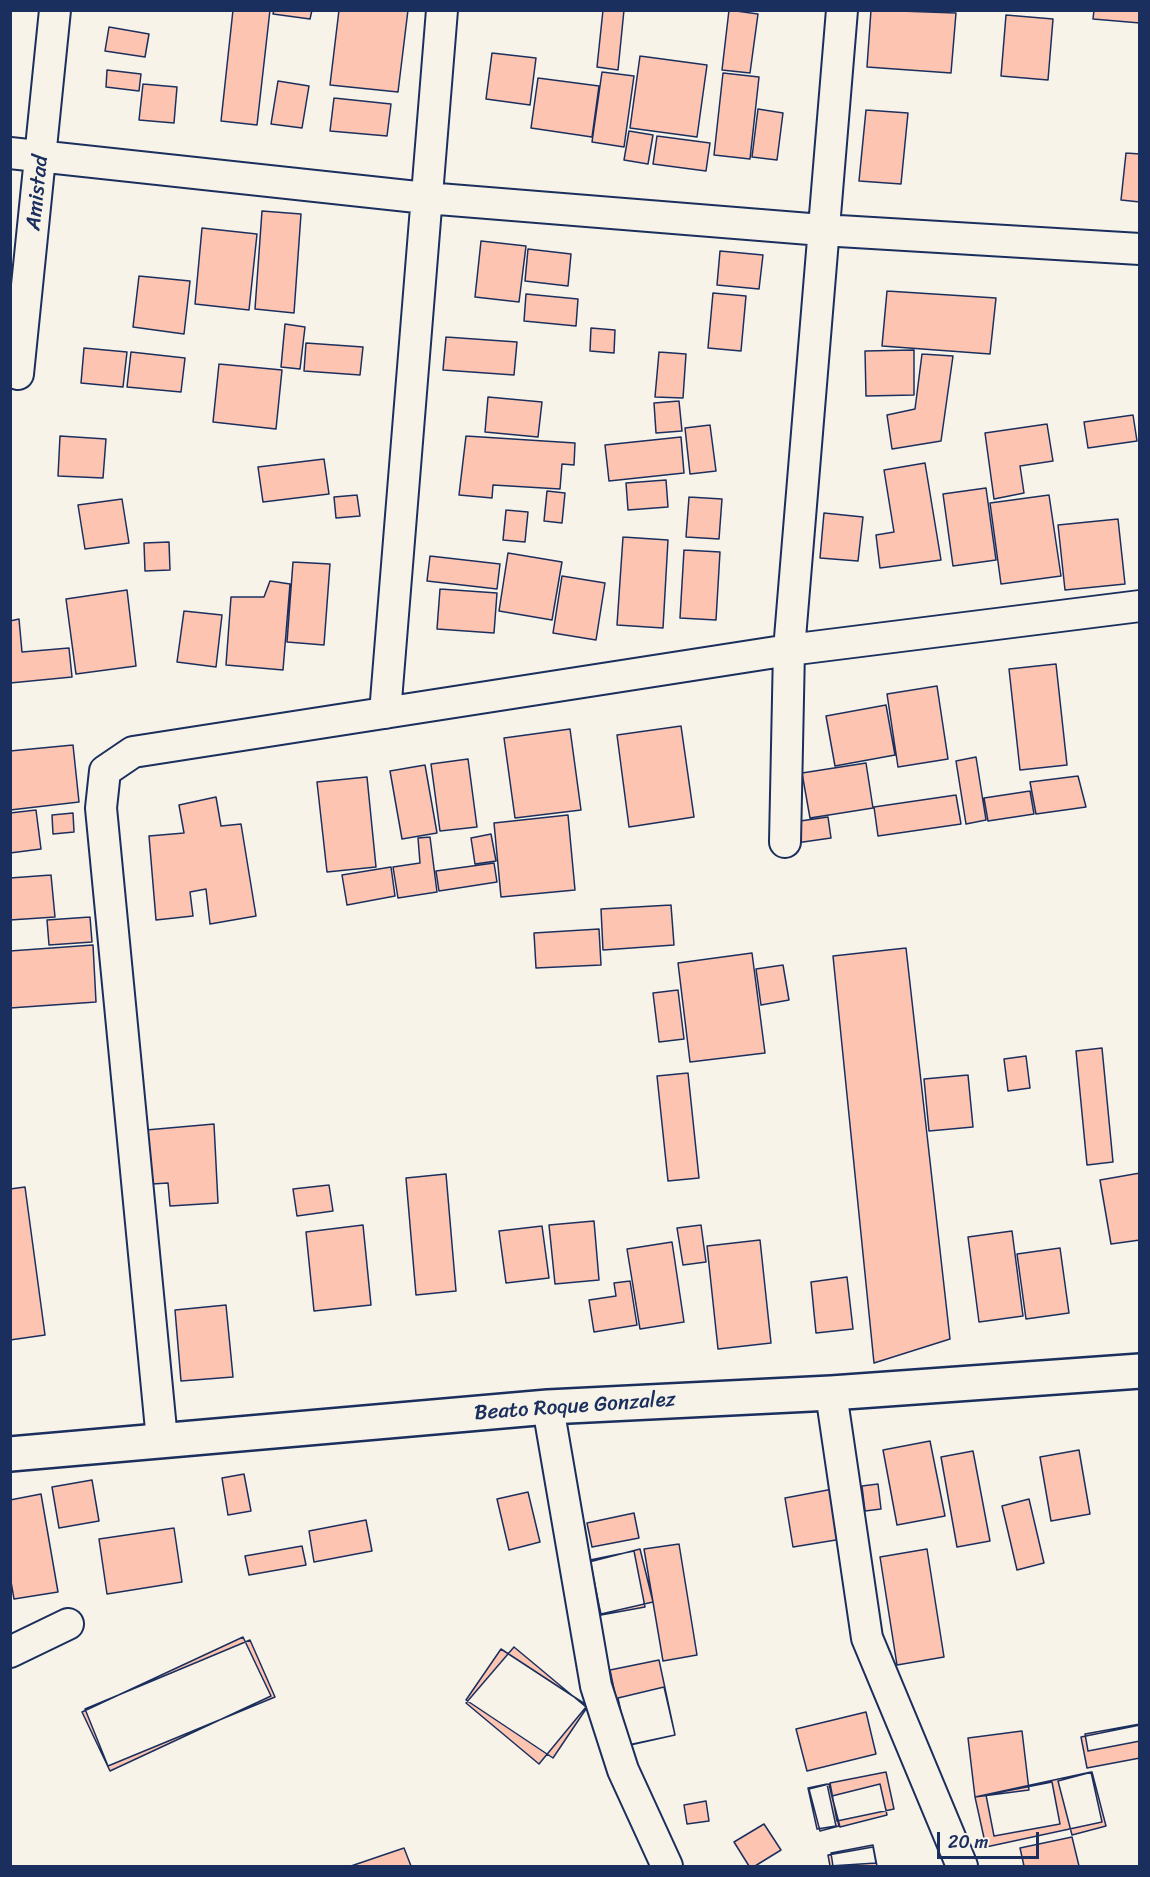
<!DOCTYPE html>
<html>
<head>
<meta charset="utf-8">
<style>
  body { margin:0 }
  #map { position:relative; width:1150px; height:1877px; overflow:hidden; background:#f7f3e8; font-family:Sriracha,sans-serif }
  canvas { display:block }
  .frame { position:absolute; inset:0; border:12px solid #1b2f5e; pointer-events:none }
  .scale { position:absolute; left:937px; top:1832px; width:102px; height:27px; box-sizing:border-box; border:3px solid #1b2f5e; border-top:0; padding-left:8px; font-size:18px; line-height:21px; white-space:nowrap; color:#1b2f5e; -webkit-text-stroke:4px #f7f3e8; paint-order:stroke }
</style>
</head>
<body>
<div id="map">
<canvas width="1150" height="1877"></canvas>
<div class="frame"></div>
<div class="scale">20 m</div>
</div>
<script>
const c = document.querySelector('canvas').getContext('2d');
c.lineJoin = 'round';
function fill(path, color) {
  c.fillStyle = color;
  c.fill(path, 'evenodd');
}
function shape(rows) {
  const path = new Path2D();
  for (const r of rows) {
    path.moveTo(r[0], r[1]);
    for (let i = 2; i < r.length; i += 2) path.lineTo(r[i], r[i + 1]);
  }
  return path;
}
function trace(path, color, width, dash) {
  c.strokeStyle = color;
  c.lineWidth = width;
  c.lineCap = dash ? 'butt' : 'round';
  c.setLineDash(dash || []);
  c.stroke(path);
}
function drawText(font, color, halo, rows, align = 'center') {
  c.font = font + ' Sriracha,sans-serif';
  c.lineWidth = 4.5;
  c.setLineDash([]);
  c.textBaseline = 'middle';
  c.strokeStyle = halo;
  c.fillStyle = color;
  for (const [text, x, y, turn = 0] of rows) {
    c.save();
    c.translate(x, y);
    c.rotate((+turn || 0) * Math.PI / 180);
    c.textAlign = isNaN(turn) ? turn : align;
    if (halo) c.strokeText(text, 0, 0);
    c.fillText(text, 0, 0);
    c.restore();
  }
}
const building = shape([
  [233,10,270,10,257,125,221,121,233,10],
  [274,10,312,10,310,19,273,14,274,10],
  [339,10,408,10,398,92,330,85,339,10],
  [603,10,624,10,618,70,597,67,603,10],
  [729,10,758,14,750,73,722,70,729,10],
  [871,10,956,13,951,73,867,67,871,10],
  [1094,10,1140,10,1140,23,1093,19,1094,10],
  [1006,15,1053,19,1048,80,1001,76,1006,15],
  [109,27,149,34,145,57,105,51,109,27],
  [492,53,536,58,530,105,486,99,492,53],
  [640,56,707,65,697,137,630,128,640,56],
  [107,70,141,74,139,91,106,87,107,70],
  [602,72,634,76,624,147,592,142,602,72],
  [723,73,759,77,750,159,714,155,723,73],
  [538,78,599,86,592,137,531,128,538,78],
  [278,81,309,86,302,128,271,124,278,81],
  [143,84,177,87,174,123,139,120,143,84],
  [334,98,391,104,387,136,330,131,334,98],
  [758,109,783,113,777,160,752,157,758,109],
  [866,110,908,113,901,184,859,181,866,110],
  [629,131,653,135,648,164,624,160,629,131],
  [657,136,710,143,706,171,653,164,657,136],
  [1126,153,1140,154,1140,202,1121,200,1126,153],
  [262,211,301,214,294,313,255,309,262,211],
  [202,228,257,234,249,310,195,304,202,228],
  [481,241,526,246,519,302,475,297,481,241],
  [528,249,571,254,568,286,525,281,528,249],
  [720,251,763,255,759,289,717,285,720,251],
  [139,276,190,281,184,334,133,327,139,276],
  [887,291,996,298,990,354,882,346,887,291],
  [713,293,746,296,741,351,708,348,713,293],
  [526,294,578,299,576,326,524,321,526,294],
  [285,324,305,327,300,369,281,367,285,324],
  [591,328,615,330,614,353,590,351,591,328],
  [446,337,517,342,514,375,443,370,446,337],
  [306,343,363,347,360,375,304,371,306,343],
  [84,348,127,352,123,387,81,383,84,348],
  [914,350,914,395,866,396,865,351,914,350],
  [131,352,185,358,181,392,127,387,131,352],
  [659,352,686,354,683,398,655,397,659,352],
  [922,354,953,356,941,441,892,449,887,415,915,409,922,354],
  [219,364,282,370,276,429,213,422,219,364],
  [488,397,542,402,538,437,485,432,488,397],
  [679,401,682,431,656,433,654,403,679,401],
  [1133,415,1137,441,1088,448,1084,422,1133,415],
  [1047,424,1053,461,1020,466,1024,493,994,499,985,433,1047,424],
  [710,425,716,471,690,474,685,428,710,425],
  [60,436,106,439,103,478,58,476,60,436],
  [466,436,575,443,574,465,562,464,560,489,493,485,492,498,459,495,466,436],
  [681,437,684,473,609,481,605,445,681,437],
  [324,459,329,494,263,502,258,467,324,459],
  [925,463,941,560,880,568,876,535,894,532,884,470,925,463],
  [666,480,668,507,628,510,626,483,666,480],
  [986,488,996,560,953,566,943,494,986,488],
  [547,491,565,493,562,523,544,521,547,491],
  [357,495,360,516,336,518,334,497,357,495],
  [1049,495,1061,576,1001,584,990,503,1049,495],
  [689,497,722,499,719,539,686,537,689,497],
  [122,499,129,543,85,549,78,505,122,499],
  [506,510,528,512,525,542,503,540,506,510],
  [824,513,863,517,858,561,820,558,824,513],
  [1118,519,1125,584,1065,590,1058,525,1118,519],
  [623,537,668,540,663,628,617,625,623,537],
  [169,542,170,570,145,571,144,543,169,542],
  [684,550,720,552,716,620,680,618,684,550],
  [508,553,562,562,552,620,499,611,508,553],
  [430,556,500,564,497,589,427,581,430,556],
  [293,562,330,564,324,645,287,642,293,562],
  [562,576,605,583,596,640,553,633,562,576],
  [270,581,290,584,283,670,226,665,231,597,264,597,270,581],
  [440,589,497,593,494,633,437,629,440,589],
  [127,590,136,666,76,674,66,599,127,590],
  [184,611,222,615,216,667,177,662,184,611],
  [19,619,22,652,69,648,72,677,10,683,10,621,19,619],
  [1056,664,1067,765,1020,770,1009,669,1056,664],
  [937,686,948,759,898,767,887,694,937,686],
  [886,705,895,755,835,766,826,716,886,705],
  [681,726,694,817,629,827,617,735,681,726],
  [570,729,581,810,515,818,504,738,570,729],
  [73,745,79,802,10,810,10,751,73,745],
  [976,757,986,820,966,824,956,761,976,757],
  [468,759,477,827,440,831,431,764,468,759],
  [866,763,873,808,810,818,802,773,866,763],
  [425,765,437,833,402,839,390,771,425,765],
  [1078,776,1086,807,1036,814,1030,782,1078,776],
  [367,777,376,867,327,872,317,782,367,777],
  [1030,791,1034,814,988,821,984,798,1030,791],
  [956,795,961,824,878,836,874,807,956,795],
  [216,797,221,826,241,824,256,916,210,924,206,889,190,892,193,916,156,920,149,836,184,833,179,805,216,797],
  [36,810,41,849,10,853,10,813,36,810],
  [73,813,74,832,53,834,52,815,73,813],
  [568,815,575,890,501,897,494,823,568,815],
  [828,817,831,838,796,843,793,822,828,817],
  [491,834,496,861,475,864,471,838,491,834],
  [430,837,437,892,398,898,393,867,420,863,418,838,430,837],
  [494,863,497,882,439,891,436,871,494,863],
  [391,867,395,896,347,905,342,875,391,867],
  [51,875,55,917,10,920,10,878,51,875],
  [671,905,674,945,603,950,601,909,671,905],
  [90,917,92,942,49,945,47,920,90,917],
  [599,929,601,965,536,968,534,933,599,929],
  [93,945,96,1002,10,1008,10,951,93,945],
  [906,948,950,1339,874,1363,833,956,906,948],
  [752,953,765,1053,690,1062,678,963,752,953],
  [783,965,789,1000,761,1005,756,969,783,965],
  [678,990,684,1039,659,1042,653,993,678,990],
  [1102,1048,1113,1162,1087,1165,1076,1051,1102,1048],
  [1026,1056,1030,1088,1008,1091,1004,1059,1026,1056],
  [688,1073,699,1178,668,1181,657,1076,688,1073],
  [968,1075,973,1127,929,1131,924,1079,968,1075],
  [214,1124,218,1203,170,1206,168,1183,152,1184,146,1130,214,1124],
  [1140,1173,1140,1240,1111,1244,1100,1180,1140,1173],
  [446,1174,456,1291,416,1295,406,1178,446,1174],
  [329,1185,333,1211,297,1216,293,1189,329,1185],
  [25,1187,45,1335,10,1340,10,1189,25,1187],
  [594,1221,599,1280,555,1284,549,1225,594,1221],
  [363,1225,371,1305,314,1311,306,1232,363,1225],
  [701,1225,706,1262,683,1265,677,1228,701,1225],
  [542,1226,549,1278,506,1283,499,1231,542,1226],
  [1012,1231,1023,1316,979,1322,968,1237,1012,1231],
  [760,1240,771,1343,718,1349,707,1246,760,1240],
  [672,1242,684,1322,640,1329,627,1249,672,1242],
  [1060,1248,1069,1313,1026,1319,1017,1254,1060,1248],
  [847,1277,853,1329,816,1333,811,1282,847,1277],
  [630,1281,637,1325,594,1332,589,1300,616,1296,614,1283,630,1281],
  [226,1305,233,1377,181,1381,175,1310,226,1305],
  [930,1441,945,1516,897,1525,883,1450,930,1441],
  [1079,1450,1090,1514,1051,1521,1040,1457,1079,1450],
  [973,1451,990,1541,957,1547,941,1457,973,1451],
  [244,1474,251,1511,228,1515,222,1478,244,1474],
  [92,1480,99,1521,59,1528,52,1487,92,1480],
  [878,1484,881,1509,865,1511,862,1486,878,1484],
  [833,1489,842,1539,793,1547,785,1498,833,1489],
  [528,1492,540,1542,509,1550,497,1499,528,1492],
  [41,1494,58,1592,14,1599,10,1576,10,1500,41,1494],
  [1029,1499,1044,1563,1017,1570,1002,1506,1029,1499],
  [634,1513,639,1538,592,1547,587,1523,634,1513],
  [366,1520,372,1551,314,1562,309,1531,366,1520],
  [174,1528,182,1582,107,1594,99,1539,174,1528],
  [679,1544,697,1655,663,1661,644,1549,679,1544],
  [302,1546,306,1565,249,1575,245,1556,302,1546],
  [640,1549,653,1602,601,1614,589,1562,640,1549],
  [927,1549,944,1657,897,1665,880,1557,927,1549],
  [634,1551,645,1607,601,1615,590,1560,634,1551],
  [243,1637,271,1696,110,1771,82,1712,243,1637],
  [250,1640,275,1697,108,1766,85,1709,250,1640],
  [514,1647,586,1707,539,1764,466,1703,514,1647],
  [501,1649,588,1706,553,1758,466,1700,501,1649],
  [659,1660,675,1735,626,1746,610,1670,659,1660],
  [664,1687,675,1735,628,1745,618,1698,664,1687],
  [866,1712,876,1754,807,1771,796,1729,866,1712],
  [1140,1724,1140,1741,1088,1751,1085,1734,1140,1724],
  [1140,1725,1140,1758,1087,1768,1081,1737,1140,1725],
  [1022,1731,1029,1790,975,1797,968,1738,1022,1731],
  [886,1772,894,1809,837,1821,830,1783,886,1772],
  [1091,1772,1102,1822,986,1847,975,1797,1091,1772],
  [1092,1772,1106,1826,1072,1835,1058,1781,1092,1772],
  [1052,1782,1060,1824,994,1836,986,1795,1052,1782],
  [827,1784,836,1826,817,1829,808,1788,827,1784],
  [829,1784,839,1826,820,1831,809,1789,829,1784],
  [880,1784,887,1815,840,1827,832,1796,880,1784],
  [706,1801,709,1821,687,1824,684,1805,706,1801],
  [764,1824,781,1850,755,1866,749,1866,734,1842,764,1824],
  [1072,1837,1079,1866,1024,1866,1020,1848,1072,1837],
  [873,1845,877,1866,833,1866,831,1853,873,1845],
  [873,1847,876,1863,830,1866,828,1855,873,1847],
  [404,1848,411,1866,351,1866,404,1848]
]);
fill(building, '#fdc5b1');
trace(building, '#1b2f5e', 1.5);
const street = shape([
  [10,153,426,198,822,230,1140,249],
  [18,374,55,10],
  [385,713,442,10],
  [785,842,789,650,842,10],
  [831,1393,867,1638,962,1866],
  [548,1407,596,1686,623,1770,667,1866],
  [162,1440,101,808,105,771,133,752,789,650,1140,606],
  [10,1652,68,1624]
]);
const secondary = shape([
  [10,1454,548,1407,831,1393,1140,1371]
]);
trace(street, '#1b2f5e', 34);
trace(secondary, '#1b2f5e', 38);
trace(street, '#f7f3e8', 30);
trace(secondary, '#f7f3e8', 33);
drawText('21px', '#1b2f5e', '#f7f3e8', [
  ["Amistad",38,193,-84],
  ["Beato Roque Gonzalez",575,1407,-4]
]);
</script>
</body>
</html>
